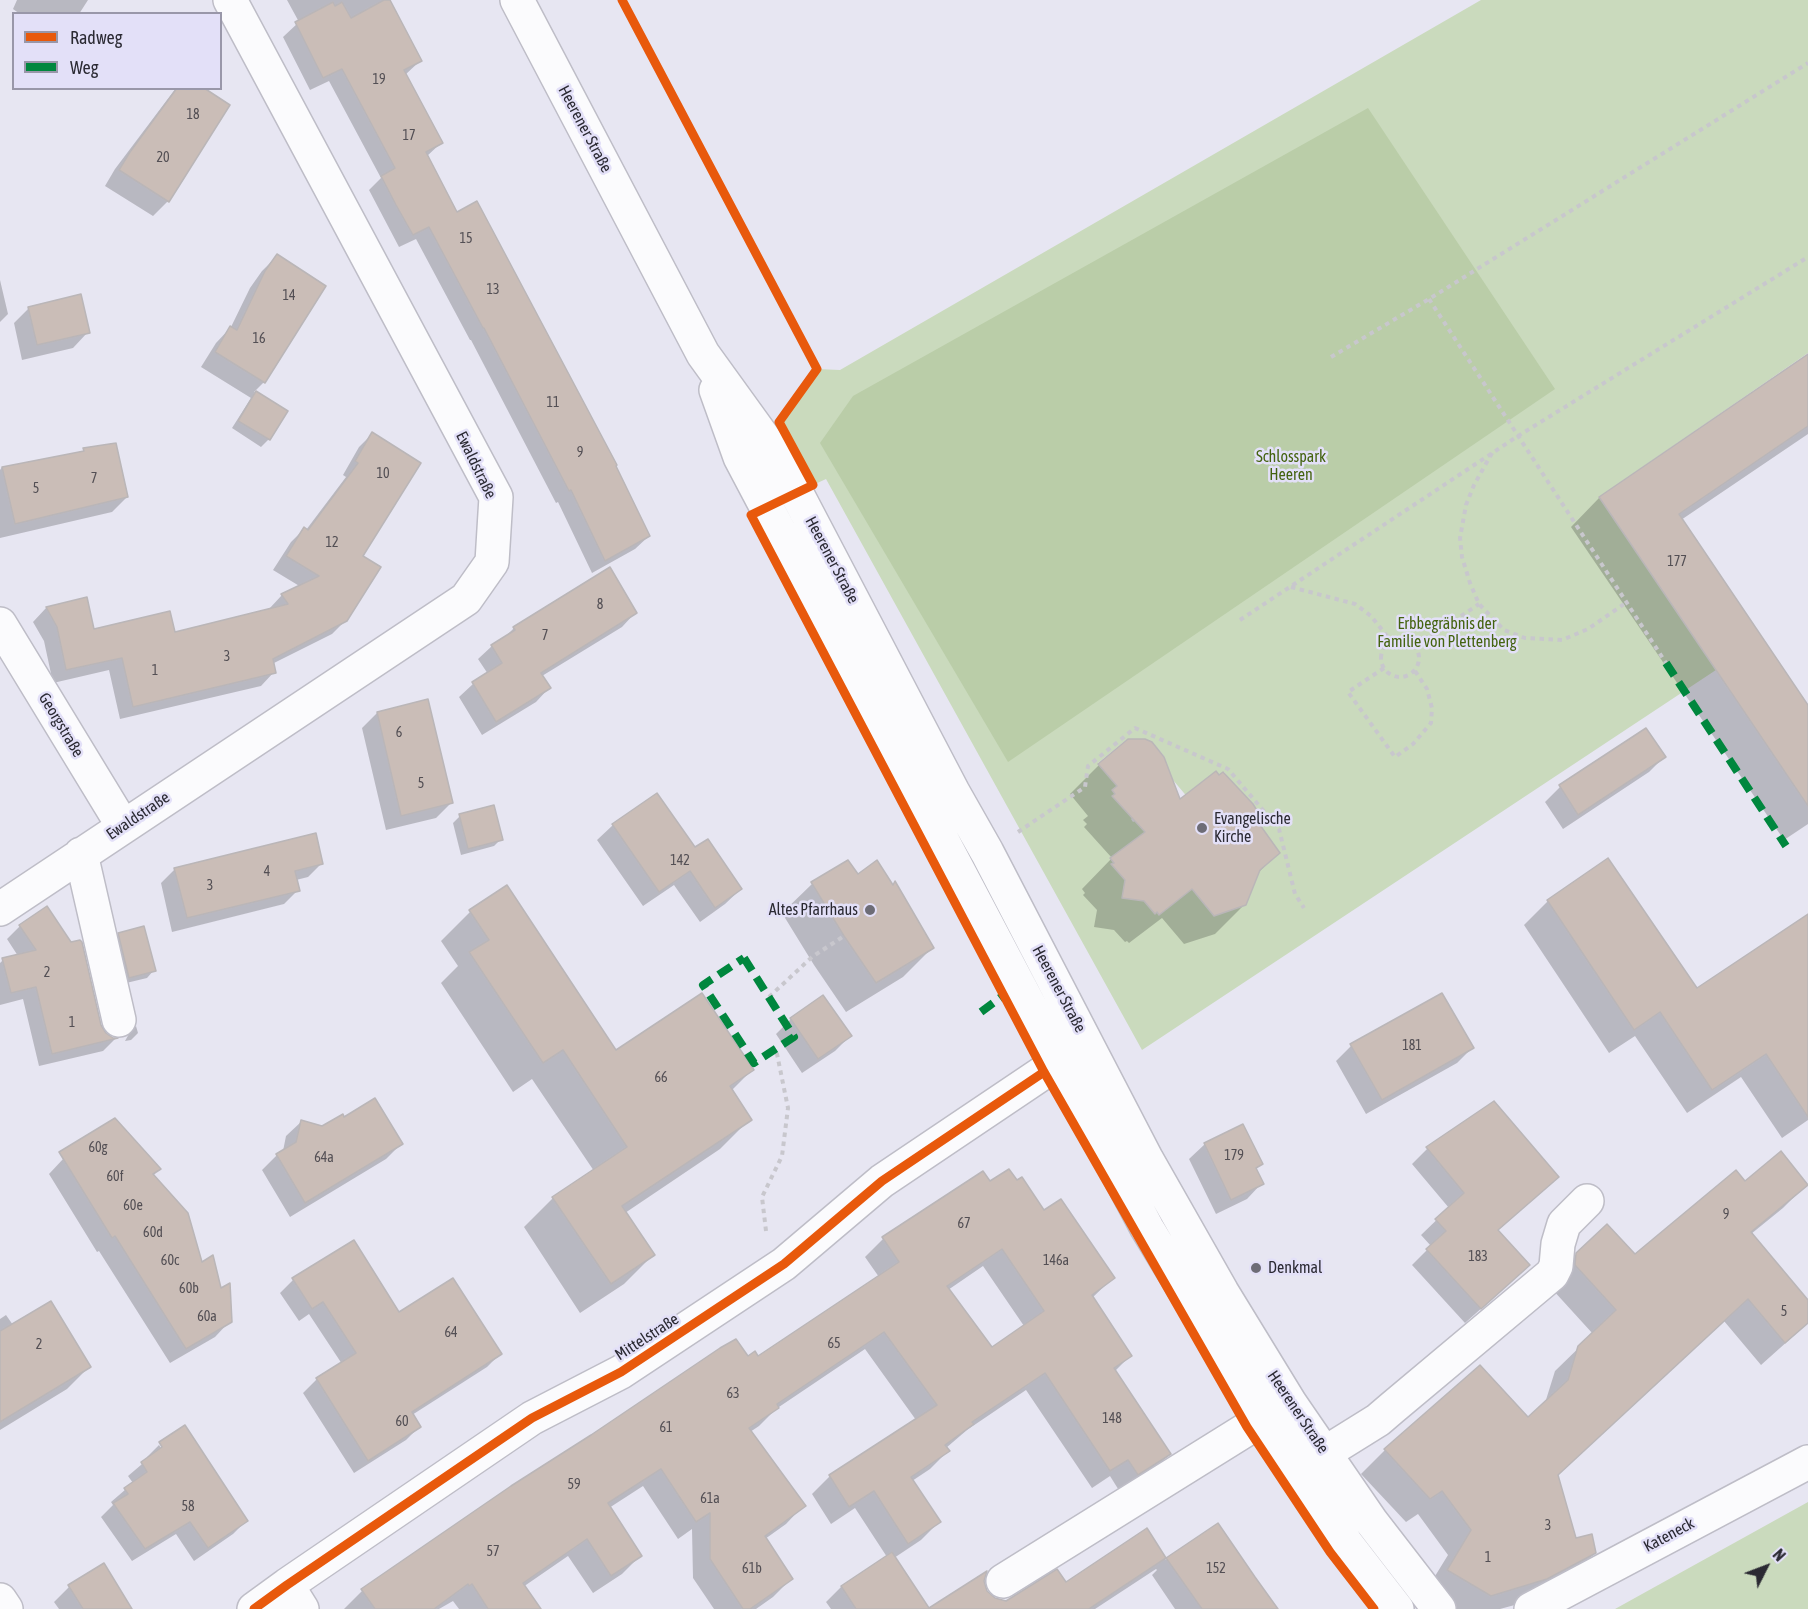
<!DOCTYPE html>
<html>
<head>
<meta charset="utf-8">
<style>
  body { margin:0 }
  #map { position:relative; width:1808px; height:1609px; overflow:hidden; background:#e7e6f2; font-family:"Asap Condensed",sans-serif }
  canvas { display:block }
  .legend { position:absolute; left:12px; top:12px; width:210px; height:78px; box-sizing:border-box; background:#e3e0f8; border:2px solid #9997a9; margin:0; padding:8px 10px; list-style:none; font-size:18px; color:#2b2a33 }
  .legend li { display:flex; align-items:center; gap:12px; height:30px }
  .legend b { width:30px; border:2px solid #9997a9 }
  .north { position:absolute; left:1736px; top:1537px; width:60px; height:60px; -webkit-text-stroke:4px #e3e0f8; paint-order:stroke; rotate:48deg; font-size:16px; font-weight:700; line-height:24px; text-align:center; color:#2b2a33 }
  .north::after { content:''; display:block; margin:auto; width:21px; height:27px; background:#2b2a33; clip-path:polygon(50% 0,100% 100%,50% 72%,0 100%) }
</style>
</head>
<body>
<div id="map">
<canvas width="1808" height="1609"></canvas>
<ul class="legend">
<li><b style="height:8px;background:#e8590c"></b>Radweg</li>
<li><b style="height:8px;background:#00873e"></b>Weg</li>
</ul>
<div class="north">N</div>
</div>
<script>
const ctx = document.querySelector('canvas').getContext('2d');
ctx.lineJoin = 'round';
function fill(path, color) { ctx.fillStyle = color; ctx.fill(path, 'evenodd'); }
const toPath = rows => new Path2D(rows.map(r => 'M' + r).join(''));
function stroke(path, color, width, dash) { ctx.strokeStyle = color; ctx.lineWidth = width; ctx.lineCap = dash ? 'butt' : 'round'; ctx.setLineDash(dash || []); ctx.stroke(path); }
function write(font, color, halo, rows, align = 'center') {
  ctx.font = font + ' "Asap Condensed",sans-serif'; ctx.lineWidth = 5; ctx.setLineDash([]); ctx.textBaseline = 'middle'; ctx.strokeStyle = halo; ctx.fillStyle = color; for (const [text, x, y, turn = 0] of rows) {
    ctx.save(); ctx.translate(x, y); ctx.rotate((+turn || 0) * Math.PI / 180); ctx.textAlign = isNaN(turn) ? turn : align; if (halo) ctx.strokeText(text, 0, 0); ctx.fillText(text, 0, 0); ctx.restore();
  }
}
fill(toPath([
  [1481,0,1808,0,1808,353,1599,497,1716,670,1142,1050,826,479,813,485,779,422,817,369,840,370],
  [1145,739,1152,742,1164,756,1166,763,1162,767,1189,799,1216,771,1219,775,1224,772,1227,776,1222,779,1262,819,1264,822,1260,825,1250,896,1208,909,1189,885,1155,913,1142,894,1112,864,1114,863,1110,858,1148,833,1137,820,1133,822,1131,819,1134,816,1112,790,1117,786,1098,763,1126,740],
  [1808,1502,1808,1609,1615,1609]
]), '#cadabd');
fill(toPath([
  [1368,108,1555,389,1008,762,820,443,853,396]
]), '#bacda8');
fill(toPath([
  [17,0,88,0,79,14,20,14,13,9],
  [287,0,389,0,420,61,405,75,441,143,426,157,456,214,649,536,635,549,592,573,558,502,556,503,471,340,470,340,416,239,399,247,369,190,381,178,329,81,310,90,283,37,299,22],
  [176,88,201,88,168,201,153,216,105,186,115,169],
  [277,256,264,382,254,392,285,411,269,439,261,447,232,428,251,398,201,367,216,343,231,327,250,288,262,271],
  [0,280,8,314,0,322],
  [29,308,88,332,73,348,22,360,14,323],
  [1808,356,1808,434,1681,520,1807,706,1808,705,1808,824,1784,840,1571,527,1599,498],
  [372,434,361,556,346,620,332,634,272,664,274,672,261,686,120,719,109,670,53,683,44,641,33,622,46,608,86,599,93,631,174,633,270,610,269,609,282,595,301,587,273,570,291,542,304,529,306,530,346,477,343,475,359,447],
  [115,444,127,497,112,512,0,538,0,470,2,467,80,454,84,450],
  [635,613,622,627,542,676,549,688,536,702,482,735,459,697,473,684,488,674,478,659,492,646,504,638,514,628],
  [377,713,451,803,436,818,386,830,362,728],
  [1646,730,1664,757,1649,772,1563,829,1545,802,1560,787],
  [1099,765,1180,801,1258,826,1278,853,1256,875,1245,904,1215,934,1184,944,1162,918,1129,943,1127,941,1125,942,1114,930,1094,927,1097,910,1083,895,1085,893,1082,889,1112,858,1084,827,1087,824,1083,820,1088,816,1070,794],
  [656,795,695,849,741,889,725,904,700,922,674,885,643,906,597,840,613,825],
  [460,816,501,839,494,846,461,855,453,823],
  [848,862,858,876,892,886,895,883,932,948,903,977,846,1012,814,965,782,913,812,884],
  [322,863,308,877,296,880,298,890,284,904,172,932,161,883,175,869],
  [1548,901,1697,990,1808,916,1808,1120,1782,1138,1741,1077,1687,1113,1635,1036,1609,1053,1524,925],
  [470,912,616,1052,752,1070,731,1091,750,1119,720,1149,625,1213,653,1255,624,1284,580,1313,524,1227,553,1198,594,1171,532,1079,513,1092,441,983,458,966,441,941],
  [20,926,100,1025,105,1034,115,1039,103,1051,39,1066,23,999,0,1005,0,963,3,960,18,956,7,939],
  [119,934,154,970,147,978,122,984,112,941],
  [791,1019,850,1036,835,1051,802,1073,776,1034],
  [136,1026,138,1033,131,1040,125,1041,130,1032],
  [1351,1046,1472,1048,1457,1063,1366,1114,1336,1061],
  [1494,1103,1541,1192,1497,1231,1513,1280,1465,1323,1412,1265,1431,1246,1421,1235,1449,1208,1412,1164,1427,1149],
  [344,1119,401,1144,386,1159,290,1217,262,1170,277,1155,283,1151,286,1136,302,1121,323,1128],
  [1205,1144,1261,1164,1255,1170,1262,1183,1247,1199,1216,1214,1189,1159],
  [64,1158,159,1169,153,1176,230,1321,215,1337,170,1363,99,1251,97,1252,49,1174],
  [990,1183,1044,1212,1113,1278,1092,1298,1130,1356,1115,1371,1170,1454,1152,1472,1120,1492,1110,1476,1092,1488,1026,1390,967,1430,946,1448,948,1451,930,1469,912,1481,939,1522,921,1540,894,1558,927,1609,831,1609,826,1602,841,1587,887,1557,855,1508,831,1524,812,1494,830,1476,916,1420,865,1349,776,1409,759,1426,750,1432,804,1505,786,1524,765,1539,791,1579,773,1597,756,1609,714,1609,693,1578,692,1529,678,1539,643,1486,609,1508,640,1556,622,1574,593,1593,568,1556,523,1587,519,1609,459,1609,453,1601,439,1609,344,1609,362,1591,747,1358,758,1358,879,1277,865,1257,883,1239],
  [983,1266,1024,1326,991,1349,948,1290],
  [1745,1183,1806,1185,1783,1208,1751,1234,1808,1303,1808,1323,1761,1365,1724,1321,1556,1476,1575,1539,1595,1553,1571,1577,1522,1603,1500,1609,1450,1609,1424,1594,1448,1555,1418,1514,1406,1522,1361,1474,1385,1450,1528,1419,1545,1403,1555,1371,1593,1334,1552,1289,1553,1279,1577,1254,1635,1256],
  [353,1242,399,1314,500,1354,487,1367,412,1415,419,1427,406,1440,354,1473,303,1393,316,1380,342,1364,309,1314,299,1321,280,1293,293,1280],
  [6,1315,13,1325,89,1367,67,1389,0,1430,0,1319],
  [185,1427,246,1521,233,1534,194,1561,176,1534,132,1561,101,1517,113,1505,111,1502,133,1483,128,1476,148,1459,147,1457,159,1445,165,1454,162,1444,159,1444],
  [1218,1525,1276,1609,1175,1609,1152,1575,1157,1570,1156,1569,1095,1609,997,1609,1065,1584,1147,1530,1166,1560],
  [69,1587,131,1609,59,1609,54,1602]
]), '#0003');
const building = toPath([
  [384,0,390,0,422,61,404,70,443,143,426,152,457,212,477,201,617,465,616,466,650,536,605,561,571,490,569,491,484,328,483,328,429,227,413,235,396,205,381,176,395,168,342,69,323,78,295,22,333,2,335,6,342,2,351,18,384,0],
  [177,88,204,88,230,105,169,202,119,170,130,152,177,88],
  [277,254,326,286,265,383,215,352,230,326,237,330,265,271,277,254],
  [81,294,90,333,37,345,28,307,81,294],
  [1808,354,1808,426,1679,514,1808,705,1808,806,1599,497,1808,354],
  [256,391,288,411,270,440,238,421,256,391],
  [372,432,421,463,363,556,381,567,347,621,273,659,276,673,133,707,122,658,66,670,57,627,46,607,87,597,94,629,170,611,175,632,288,604,281,594,319,576,286,556,304,527,308,530,358,463,355,461,372,432],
  [116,443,128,497,15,524,2,467,84,451,83,448,116,443],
  [610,567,637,613,541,673,551,688,496,722,472,682,502,663,491,645,515,630,513,627,610,567],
  [428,699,453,803,401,816,377,712,428,699],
  [1646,728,1666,757,1578,815,1559,785,1646,728],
  [1128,739,1145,739,1152,742,1164,757,1180,799,1216,771,1219,775,1223,772,1253,804,1264,822,1260,825,1280,853,1260,870,1246,905,1214,916,1192,889,1159,915,1157,912,1155,914,1144,901,1122,898,1125,880,1111,864,1114,863,1110,858,1145,832,1112,796,1115,794,1112,790,1117,786,1098,764,1128,739],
  [657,793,695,847,708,839,742,889,715,908,690,871,659,892,612,824,657,793],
  [494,805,503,840,468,849,459,814,494,805],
  [316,833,323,864,295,871,300,891,187,918,174,868,316,833],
  [1608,858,1697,988,1808,914,1808,1117,1766,1054,1712,1090,1660,1012,1634,1030,1547,900,1608,858],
  [848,860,858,874,877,860,893,885,895,881,934,948,876,983,844,936,811,882,848,860],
  [507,885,616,1050,702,993,754,1070,730,1086,752,1120,622,1206,655,1255,611,1284,552,1197,627,1147,563,1050,543,1063,469,952,489,940,469,910,507,885],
  [47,906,71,942,80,940,82,942,101,1025,106,1033,113,1038,118,1038,52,1054,36,987,11,993,2,958,36,950,19,925,47,906],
  [144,926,156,971,129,978,118,933,144,926],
  [1442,993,1474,1048,1382,1100,1350,1044,1442,993],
  [823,995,852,1036,818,1059,790,1018,823,995],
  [375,1098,403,1144,305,1203,276,1154,296,1142,301,1120,322,1126,343,1114,344,1117,375,1098],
  [1494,1101,1559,1177,1498,1230,1530,1265,1481,1309,1426,1249,1446,1231,1435,1219,1464,1193,1426,1147,1494,1101],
  [115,1118,161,1169,153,1174,188,1213,202,1262,213,1255,221,1288,230,1283,232,1322,186,1349,115,1236,112,1238,59,1152,115,1118],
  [1243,1124,1263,1164,1256,1168,1264,1184,1231,1200,1204,1143,1243,1124],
  [1781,1151,1808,1185,1751,1232,1808,1300,1808,1323,1785,1343,1748,1299,1558,1475,1576,1538,1592,1534,1596,1553,1547,1579,1491,1596,1447,1570,1471,1530,1442,1491,1430,1499,1384,1449,1480,1365,1528,1417,1568,1380,1578,1346,1616,1310,1575,1265,1576,1253,1607,1224,1635,1254,1736,1170,1745,1181,1781,1151],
  [1009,1169,1017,1180,1022,1177,1044,1210,1061,1199,1115,1278,1092,1295,1132,1356,1114,1368,1171,1454,1138,1475,1128,1460,1110,1471,1045,1373,972,1422,974,1424,945,1445,950,1451,911,1477,941,1522,908,1544,874,1491,849,1507,829,1475,937,1405,884,1332,777,1404,779,1408,749,1428,806,1506,765,1536,793,1579,750,1609,743,1609,710,1559,710,1513,696,1522,661,1469,608,1503,642,1556,611,1576,587,1539,523,1583,541,1609,488,1609,472,1584,469,1586,468,1584,434,1609,375,1609,361,1589,511,1486,591,1435,720,1348,736,1339,748,1356,755,1351,758,1356,899,1262,882,1237,983,1171,990,1181,1009,1169],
  [1002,1249,1044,1311,992,1347,947,1286,1002,1249],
  [354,1240,399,1312,453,1278,502,1354,412,1412,421,1427,368,1461,316,1378,356,1353,323,1302,312,1309,292,1278,354,1240],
  [51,1301,91,1367,0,1422,0,1331,51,1301],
  [185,1425,248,1521,208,1548,190,1522,145,1549,113,1503,128,1494,124,1488,147,1472,141,1462,162,1447,159,1442,185,1425],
  [1218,1523,1255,1577,1278,1609,1202,1609,1166,1558,1218,1523],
  [1147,1528,1166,1558,1089,1609,856,1609,841,1586,892,1552,929,1608,987,1571,984,1581,987,1591,995,1598,1006,1601,1057,1569,1066,1582,1147,1528],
  [104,1563,132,1609,83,1609,68,1585,104,1563]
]);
fill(building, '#cabdb7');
stroke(building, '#bab6b8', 1.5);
const minor = toPath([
  [0,624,123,826],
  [81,854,119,1020],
  [0,909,466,599,492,562,496,497,230,0],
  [1325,1453,1378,1420,1392,1408,1552,1274,1556,1266,1558,1244,1564,1224,1587,1201],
  [1003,1581,1263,1419],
  [287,1585,302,1609],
  [0,1600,6,1609],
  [254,1609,287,1585,532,1418,621,1372,784,1264,882,1181,1044,1072,1084,1049],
  [1531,1609,1808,1462]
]);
const major = toPath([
  [517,0,703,354,768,444,796,492,953,792,987,852,1147,1160,1222,1292,1290,1403,1371,1521,1439,1609],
  [716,390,740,457,1147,1228,1263,1419,1346,1543,1397,1609]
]);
stroke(minor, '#bebdc7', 36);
stroke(major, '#bebdc7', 36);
stroke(toPath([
  [1429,299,1666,663],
  [1331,357,1429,299,1808,63],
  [1492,453,1474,485,1466,505,1460,538,1462,557,1470,583,1479,604,1504,630,1525,638,1562,640,1588,629,1627,602],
  [1291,587,1355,604,1371,616,1391,641],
  [1240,620,1518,436,1808,257],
  '1381 658a19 19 0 1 1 38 0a19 19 0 1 1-38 0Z',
  [1416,646,1479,604],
  [1384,668,1348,692,1395,757,1413,744,1431,723,1432,708,1427,689,1415,671],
  [1018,832,1085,787,1088,766,1135,728,1228,769,1279,829,1295,894,1304,908],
  [769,997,812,957,844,936],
  [766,1231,762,1197,782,1156,788,1108,776,1049]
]), '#c8c7cd', 4, [4.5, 4.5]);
stroke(minor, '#fbfbfd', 33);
stroke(major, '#fbfbfd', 33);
stroke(toPath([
  [1666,663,1786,846],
  [744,958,794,1037,754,1063,703,985,744,958],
  [981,1012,1004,995]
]), '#00873e', 8, [15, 8]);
stroke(toPath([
  [622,0,817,369,779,422,813,485,751,515,1044,1072,1247,1427,1330,1552,1374,1609],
  [254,1609,287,1585,532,1418,621,1372,784,1264,882,1181,1044,1072]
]), '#e8590c', 9);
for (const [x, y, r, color] of [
  [1202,828,6,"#6d6c76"],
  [870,910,6,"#6d6c76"],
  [1256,1268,6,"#6d6c76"]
]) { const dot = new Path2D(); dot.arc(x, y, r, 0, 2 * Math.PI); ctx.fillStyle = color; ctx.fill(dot); stroke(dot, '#e3e0f8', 2); }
write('14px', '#534f54', null, [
  ["19",379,80],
  ["18",193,115],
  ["17",409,136],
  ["20",163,158],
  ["15",466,239],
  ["13",493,290],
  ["14",289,296],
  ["16",259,339],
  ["11",553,403],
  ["9",580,453],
  ["10",383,474],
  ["7",94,479],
  ["5",36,489],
  ["12",332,543],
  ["177",1677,562],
  ["8",600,605],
  ["7",545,636],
  ["3",227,657],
  ["1",155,671],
  ["6",399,733],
  ["5",421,784],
  ["142",680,861],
  ["4",267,872],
  ["3",210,886],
  ["2",47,973],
  ["1",72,1023],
  ["181",1412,1046],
  ["66",661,1078],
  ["60g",98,1148],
  ["179",1234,1156],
  ["64a",324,1158],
  ["60f",115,1177],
  ["60e",133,1206],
  ["9",1726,1215],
  ["67",964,1224],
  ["60d",153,1233],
  ["183",1478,1257],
  ["60c",170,1261],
  ["146a",1056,1261],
  ["60b",189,1289],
  ["5",1784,1312],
  ["60a",207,1317],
  ["64",451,1333],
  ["65",834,1344],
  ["2",39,1345],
  ["63",733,1394],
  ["148",1112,1419],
  ["60",402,1422],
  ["61",666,1428],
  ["59",574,1485],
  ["61a",710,1499],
  ["58",188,1507],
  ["3",1548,1526],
  ["57",493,1552],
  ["1",1488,1558],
  ["61b",752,1569],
  ["152",1216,1569]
]);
write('16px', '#2b2a33', '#e3e0f8', [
  ["Heerener Straße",585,129,62],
  ["Ewaldstraße",476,465,64],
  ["Heerener Straße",832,560,62],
  ["Georgstraße",61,725,59],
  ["Ewaldstraße",138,816,-34],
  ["Heerener Straße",1059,989,62],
  ["Mittelstraße",647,1337,-33],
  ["Heerener Straße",1298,1412,56],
  ["Kateneck",1669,1535,-28]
]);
write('16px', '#446310', '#e3e0f8', [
  ["Schlosspark",1291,457],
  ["Heeren",1291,475],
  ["Erbbegräbnis der",1447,624],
  ["Familie von Plettenberg",1447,642]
]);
write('16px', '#2b2a33', '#e3e0f8', [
  ["Evangelische",1214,819],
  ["Kirche",1214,837],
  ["Altes Pfarrhaus",858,910,"right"],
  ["Denkmal",1268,1268]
], 'left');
</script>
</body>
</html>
